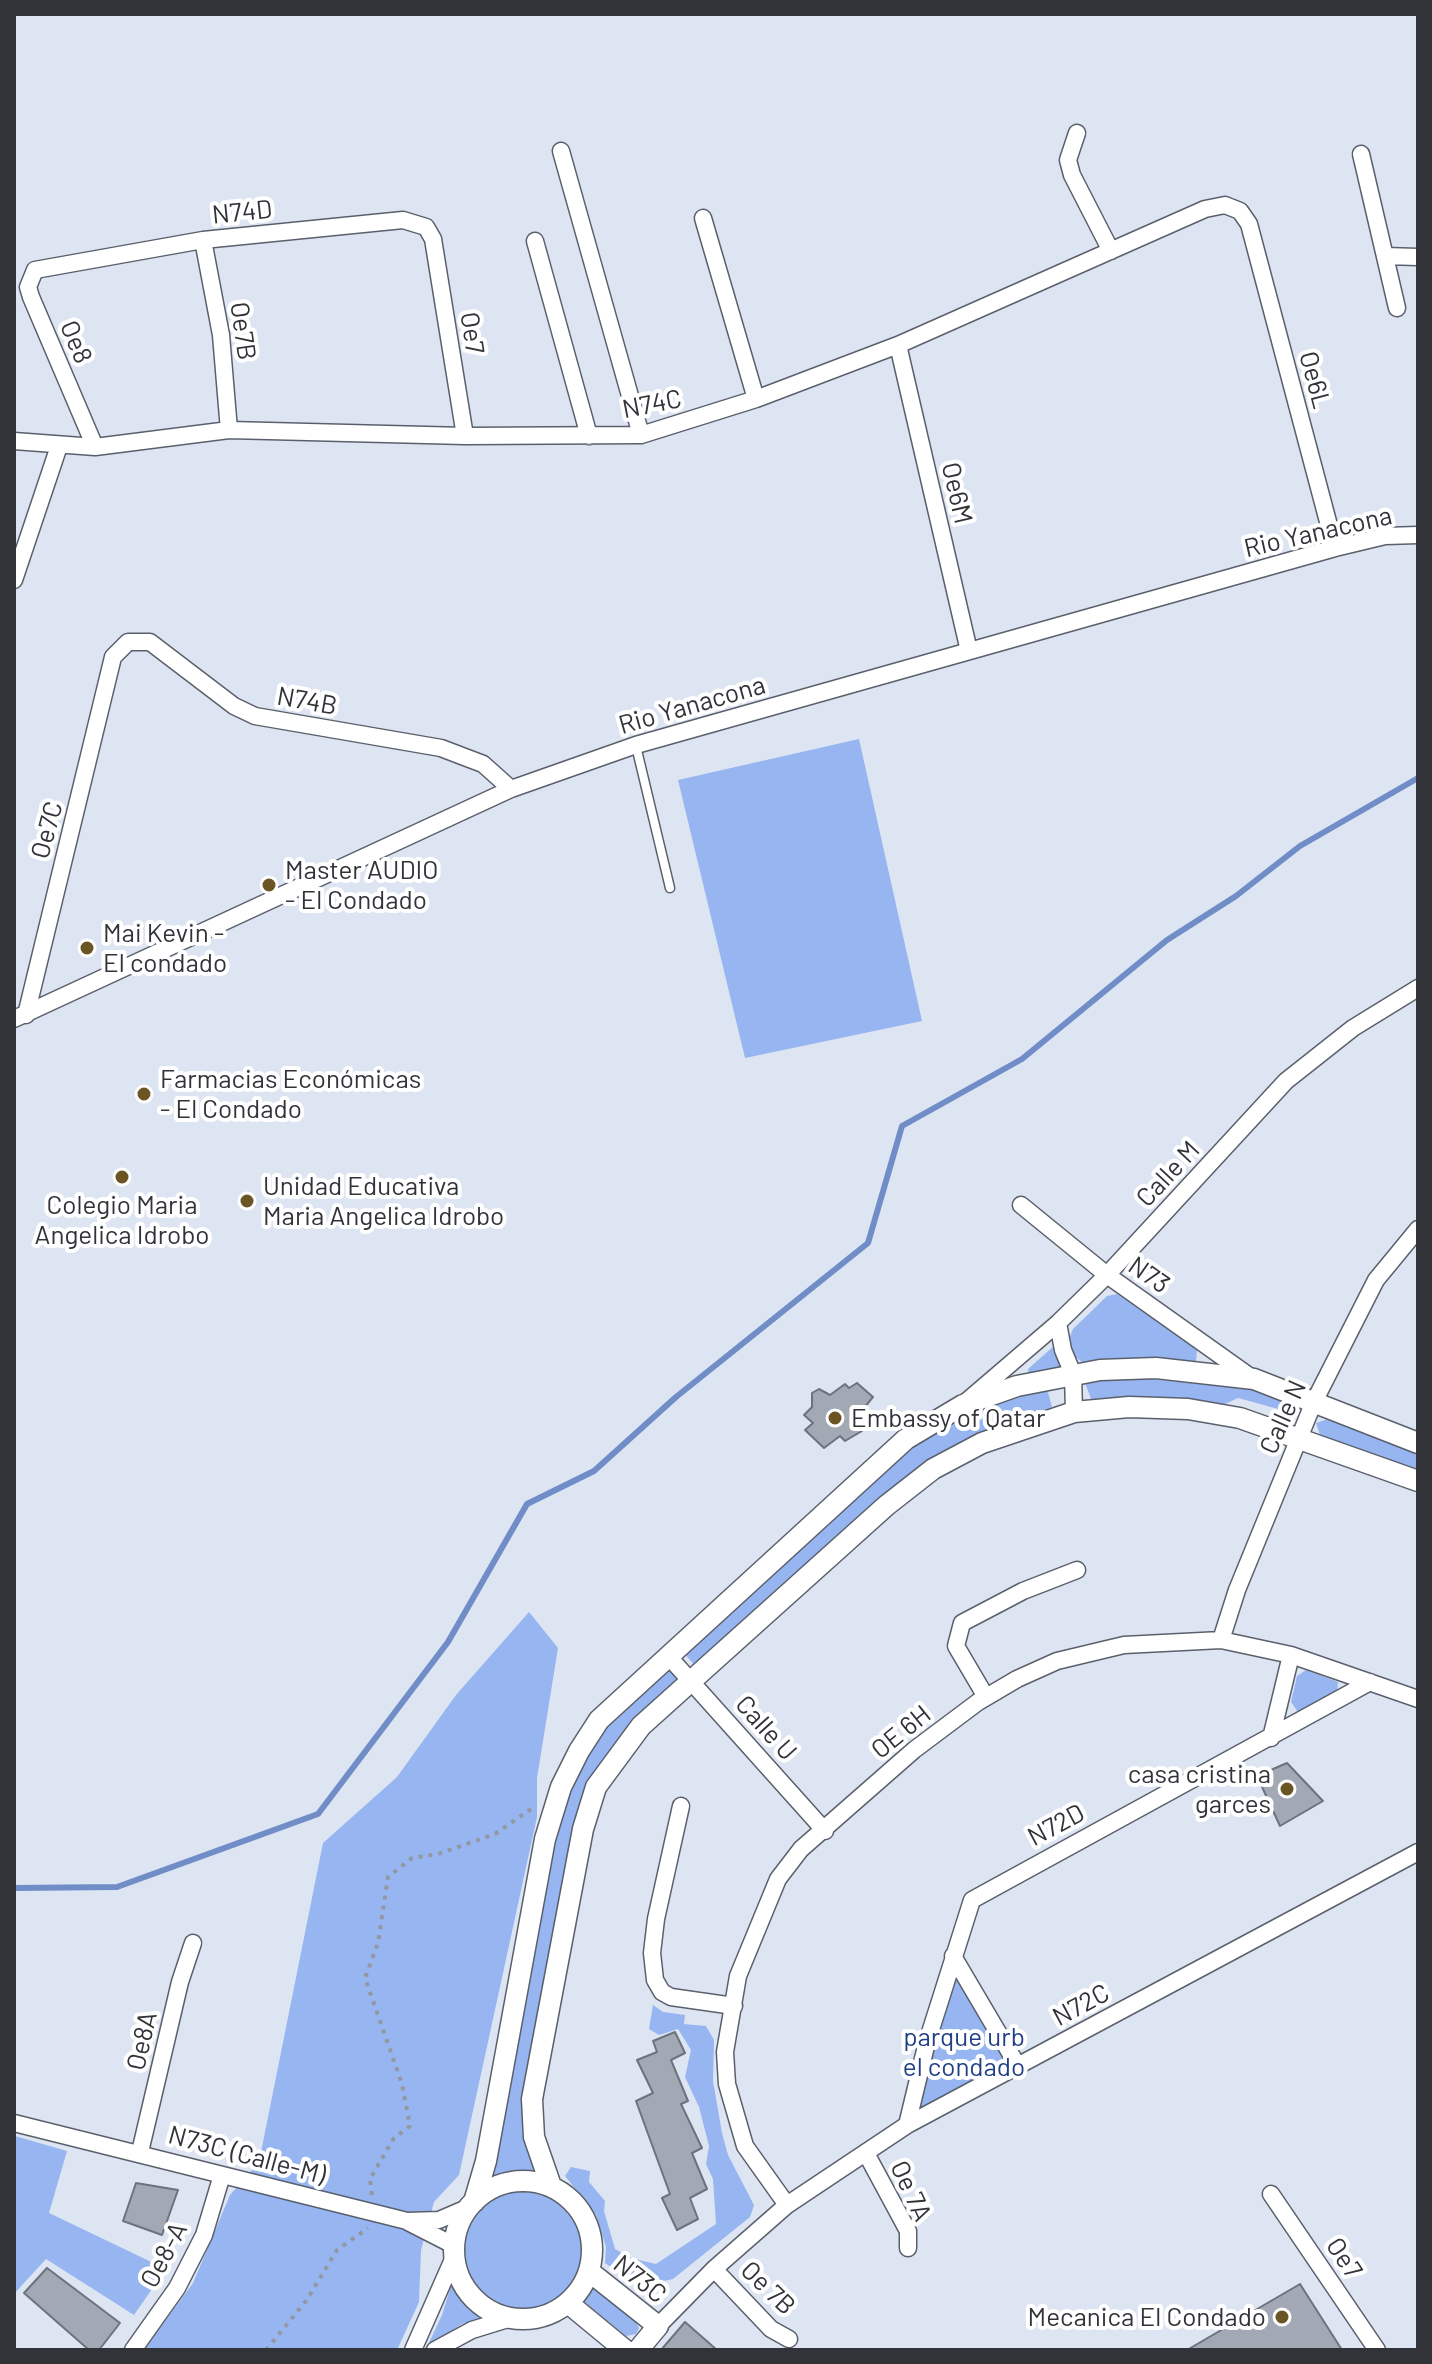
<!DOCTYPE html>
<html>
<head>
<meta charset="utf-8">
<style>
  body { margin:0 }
  #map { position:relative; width:1432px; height:2364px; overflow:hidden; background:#dee5f2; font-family:Barlow,sans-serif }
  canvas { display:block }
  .frame { position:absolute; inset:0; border:16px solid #313338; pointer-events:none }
</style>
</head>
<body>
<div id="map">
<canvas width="1432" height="2364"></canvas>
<div class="frame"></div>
</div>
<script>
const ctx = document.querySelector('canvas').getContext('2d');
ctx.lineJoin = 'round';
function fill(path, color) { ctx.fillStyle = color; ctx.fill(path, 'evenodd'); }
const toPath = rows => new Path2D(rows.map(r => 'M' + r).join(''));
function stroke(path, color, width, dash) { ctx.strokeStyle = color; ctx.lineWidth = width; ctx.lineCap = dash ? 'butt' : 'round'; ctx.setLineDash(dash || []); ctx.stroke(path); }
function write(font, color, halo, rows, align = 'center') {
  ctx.font = font + ' Barlow,sans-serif'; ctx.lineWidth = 8; ctx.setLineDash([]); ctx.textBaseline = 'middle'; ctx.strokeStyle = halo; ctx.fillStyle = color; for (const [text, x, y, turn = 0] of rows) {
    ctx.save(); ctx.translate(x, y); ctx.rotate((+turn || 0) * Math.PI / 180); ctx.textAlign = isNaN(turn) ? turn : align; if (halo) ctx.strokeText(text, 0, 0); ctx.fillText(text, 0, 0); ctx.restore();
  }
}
fill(toPath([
  [859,739,922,1021,745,1058,678,780],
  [1117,1294,1197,1349,1196,1362,1083,1363,1072,1354,1068,1341,1073,1329,1107,1296],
  [1055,1345,1062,1368,1029,1376,1028,1369],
  [1129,1377,1250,1389,1283,1400,1282,1410,1238,1398,1223,1405,1157,1397,1091,1399,1084,1380],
  [1047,1388,1052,1407,1003,1424,952,1448,900,1482,696,1667,684,1653,881,1471,925,1436,976,1409],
  [1328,1419,1418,1453,1418,1471,1320,1435,1316,1423],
  [529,1612,558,1648,537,1778,537,1817,459,2175,434,2202,421,2250,419,2302,397,2350,144,2350,193,2283,230,2195,259,2162,323,1843,397,1777,456,1695],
  [670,1667,680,1681,591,1780,526,2085,524,2135,536,2173,510,2176,481,2188,552,1841,566,1790,606,1724],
  [1306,1670,1338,1682,1337,1692,1298,1712,1291,1702,1297,1676],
  [953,1956,1019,2068,907,2125],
  [653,2005,663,2012,685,2015,684,2024,706,2026,714,2040,713,2081,722,2133,728,2155,754,2205,750,2217,673,2279,650,2284,630,2280,605,2263,606,2247,596,2215,565,2176,571,2167,590,2171,589,2182,605,2201,604,2211,615,2249,631,2258,656,2264,716,2224,713,2179,706,2164,709,2146,699,2107,685,2077,691,2050,678,2029,659,2035,649,2029],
  [15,2136,67,2151,49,2213,166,2269,134,2315,46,2259,14,2294],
  '465 2250a60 60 0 1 1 120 0a60 60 0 1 1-120 0Z',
  [453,2279,461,2298,487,2316,462,2324,427,2347,442,2315],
  [592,2285,636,2322,639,2328,636,2334,626,2336,583,2301]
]), '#97b5f1');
stroke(toPath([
  [14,1888,117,1887,318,1814,448,1642,527,1504,594,1471,676,1397,868,1243,902,1126,1022,1059,1167,940,1236,896,1300,846,1418,778]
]), '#708dc7', 6);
const building = toPath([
  [857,1383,873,1397,864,1408,870,1414,856,1422,862,1431,845,1441,840,1436,824,1448,805,1430,813,1423,804,1415,812,1407,812,1393,819,1389,830,1395,845,1384,849,1388,857,1383],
  [1287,1763,1323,1801,1280,1826,1257,1776,1287,1763],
  [675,2032,685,2053,671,2060,688,2101,681,2104,702,2148,692,2153,707,2189,690,2198,698,2219,677,2230,662,2198,670,2194,636,2101,653,2093,637,2060,657,2052,653,2041,675,2032],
  [136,2183,178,2190,162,2235,123,2221,136,2183],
  [47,2268,120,2323,99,2350,89,2350,24,2293,47,2268],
  [1300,2284,1342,2350,1187,2350,1300,2284],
  [685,2322,717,2350,661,2350,685,2322]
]);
fill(building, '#a2a8b4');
stroke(building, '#6c727e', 2);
const service = toPath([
  [636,746,670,888]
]);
const minor = toPath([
  [1077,133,1068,160,1072,175,1111,251],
  [561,151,641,435],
  [1361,154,1397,308],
  [703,218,756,399],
  [203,240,221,335,229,430],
  [535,241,589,436],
  [1385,256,1418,257],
  [898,345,969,651],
  [14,441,95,447,229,430,465,436,641,435,756,399,898,345,1205,209,1225,205,1240,211,1249,224,1335,548],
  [95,447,31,297,28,287,35,270,203,240,403,220,426,227,433,239,465,436],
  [14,580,59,446],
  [26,1015,113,657,128,642,150,642,234,706,255,716,441,748,483,764,511,789],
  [14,1019,511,789,636,745,1335,548,1385,536,1418,535],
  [1021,1205,1107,1275,1252,1378],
  [1058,1323,1063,1350,1073,1374,1074,1412],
  [967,1401,1058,1323,1107,1275,1286,1081,1353,1028,1418,988],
  [1221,1640,1237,1590,1313,1404,1376,1280,1418,1229],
  [670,1658,825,1831],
  [986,1697,956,1646,962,1623,1023,1591,1077,1570],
  [1271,1738,1291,1655],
  [681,1806,656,1919,652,1953,655,1980,662,1992,671,1997,734,2006],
  [953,1956,1019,2068],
  [14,2123,407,2221,439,2220,467,2208],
  [907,2125,927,2042,972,1900,1370,1682],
  [140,2152,180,1982,193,1943],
  [867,2155,908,2231,908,2248],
  [1271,2194,1377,2350],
  [787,2205,745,2146,727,2084,725,2052,738,1976,778,1879,801,1849,914,1750,978,1702,1017,1679,1057,1661,1124,1645,1221,1640,1291,1655,1418,1699],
  [408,2222,453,2245],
  [714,2269,771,2329,789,2339],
  [658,2326,714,2269,787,2205,907,2125,1418,1852],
  [133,2350,177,2288,204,2235,222,2175],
  [413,2350,454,2257],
  [435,2350,472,2330,511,2318]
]);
const tertiary = toPath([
  '454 2250a69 69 0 1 1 138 0a69 69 0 1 1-138 0Z',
  [551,2186,534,2137,532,2099,583,1829,596,1787,641,1726,887,1505,933,1469,982,1443,1074,1412,1129,1407,1188,1409,1240,1418,1418,1481],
  [474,2202,486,2161,545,1839,561,1787,579,1751,599,1720,906,1439,963,1405,1017,1386,1100,1370,1156,1368,1254,1379,1418,1443],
  [590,2272,658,2326,638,2350],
  [568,2303,625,2350]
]);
stroke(service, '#5a606b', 11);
stroke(minor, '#5a606b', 19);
stroke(tertiary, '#5a606b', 23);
stroke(toPath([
  [372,2195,370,2179,394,2138,410,2126,402,2084,365,1978,378,1943,388,1877,412,1858,438,1854,495,1834,534,1807],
  [266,2350,306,2301,337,2250,368,2228]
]), '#9397a1', 4, [4, 6]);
stroke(service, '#fff', 8);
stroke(minor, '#fff', 16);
stroke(tertiary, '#fff', 20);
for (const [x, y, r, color] of [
  [269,885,8,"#6b5524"],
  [87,948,8,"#6b5524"],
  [144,1094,8,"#6b5524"],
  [122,1177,8,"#6b5524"],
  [247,1201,8,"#6b5524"],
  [835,1418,8,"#6b5524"],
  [1287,1789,8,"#6b5524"],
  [1282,2317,8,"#6b5524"]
]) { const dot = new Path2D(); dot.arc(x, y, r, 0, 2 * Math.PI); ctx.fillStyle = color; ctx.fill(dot); stroke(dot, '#fff', 3); }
write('26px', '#313338', '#fff', [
  ["N74D",242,212,-6],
  ["Oe7B",243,331,82],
  ["Oe7",472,333,81],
  ["Oe8",76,342,67],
  ["Oe6L",1315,380,75],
  ["N74C",652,404,-11],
  ["Oe6M",957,493,77],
  ["Rio Yanacona",1318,532,-13],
  ["N74B",307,701,10],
  ["Rio Yanacona",692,705,-16],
  ["Oe7C",47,830,-75],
  ["Calle M",1168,1174,-47],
  ["N73",1149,1275,35],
  ["Calle N",1283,1417,-66],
  ["Calle U",766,1728,48],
  ["OE 6H",901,1732,-39],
  ["N72D",1056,1825,-28],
  ["N72C",1081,2005,-28],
  ["Oe8A",142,2041,-77],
  ["N73C (Calle-M)",247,2155,15],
  ["Oe 7A",911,2191,65],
  ["Oe8-A",164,2255,-62],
  ["Oe7",1344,2258,56],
  ["N73C",640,2279,39],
  ["Oe 7B",768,2288,44]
]);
write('26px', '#313338', '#fff', [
  ["Master AUDIO",285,870],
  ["- El Condado",285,900],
  ["Mai Kevin -",103,933],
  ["El condado",103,963],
  ["Farmacias Económicas",160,1079],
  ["- El Condado",160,1109],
  ["Unidad Educativa",263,1186],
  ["Maria Angelica Idrobo",263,1216],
  ["Colegio Maria",122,1205,"center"],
  ["Angelica Idrobo",122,1235,"center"],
  ["Embassy of Qatar",851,1418],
  ["casa cristina",1271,1774,"right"],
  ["garces",1271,1804,"right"],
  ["Mecanica El Condado",1266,2317,"right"]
], 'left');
write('26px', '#203f86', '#fff', [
  ["parque urb",964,2037],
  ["el condado",964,2067]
]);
</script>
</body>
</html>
